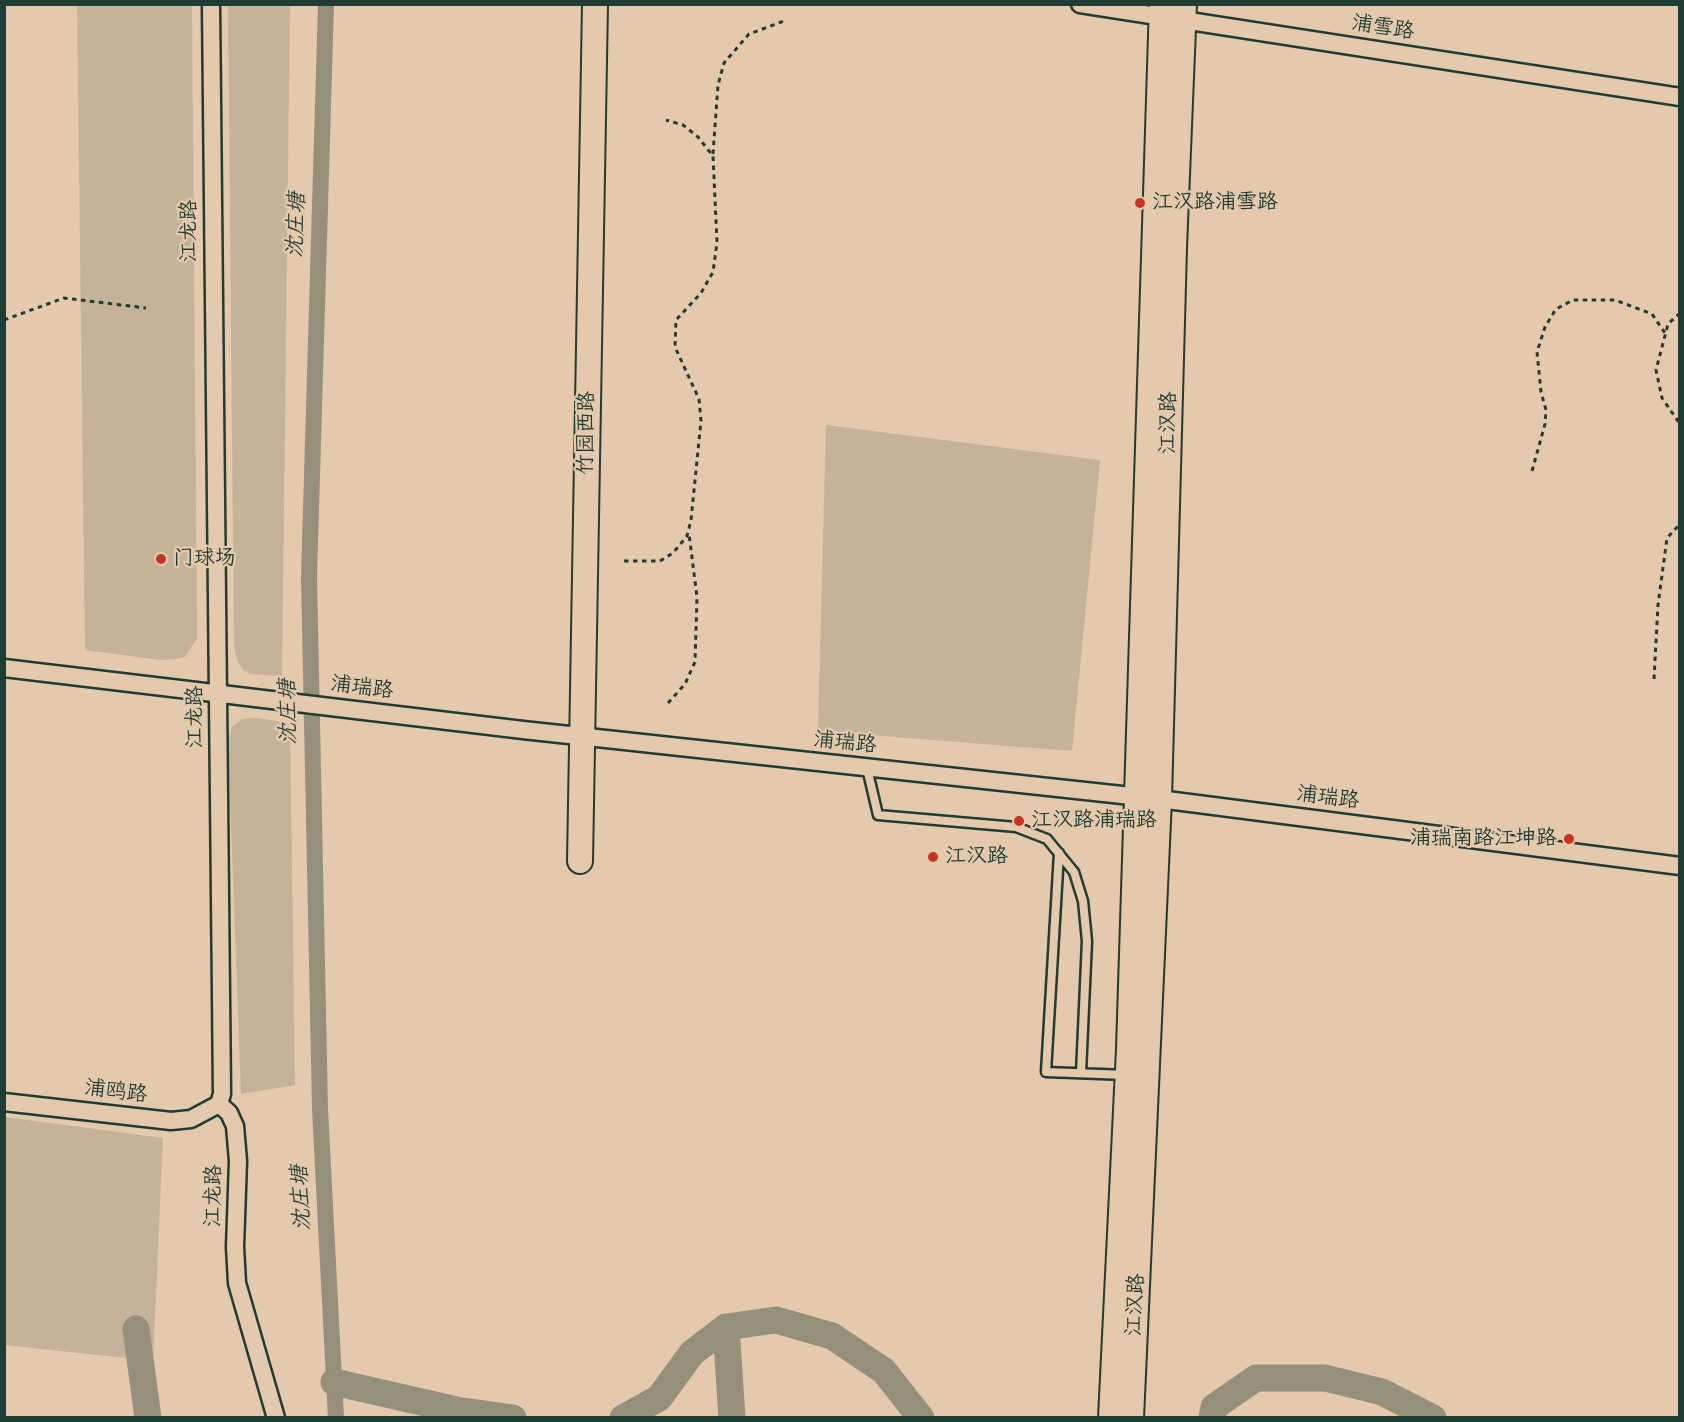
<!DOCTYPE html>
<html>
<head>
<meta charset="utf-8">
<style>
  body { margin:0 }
  #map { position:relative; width:1684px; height:1422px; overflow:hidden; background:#e5c9ac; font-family:Pangolin,sans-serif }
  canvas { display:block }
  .frame { position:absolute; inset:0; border:6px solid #1f3d34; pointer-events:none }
</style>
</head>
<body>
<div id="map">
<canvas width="1684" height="1422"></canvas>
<div class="frame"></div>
</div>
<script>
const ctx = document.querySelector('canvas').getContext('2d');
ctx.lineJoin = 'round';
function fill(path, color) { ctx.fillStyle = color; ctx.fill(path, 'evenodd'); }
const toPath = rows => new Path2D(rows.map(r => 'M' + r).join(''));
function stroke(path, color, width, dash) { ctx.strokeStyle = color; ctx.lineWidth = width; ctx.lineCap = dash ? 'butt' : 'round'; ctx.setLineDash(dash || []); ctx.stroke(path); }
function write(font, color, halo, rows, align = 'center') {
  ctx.font = font + ' Pangolin,"LXGW WenKai TC",sans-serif'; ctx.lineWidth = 4.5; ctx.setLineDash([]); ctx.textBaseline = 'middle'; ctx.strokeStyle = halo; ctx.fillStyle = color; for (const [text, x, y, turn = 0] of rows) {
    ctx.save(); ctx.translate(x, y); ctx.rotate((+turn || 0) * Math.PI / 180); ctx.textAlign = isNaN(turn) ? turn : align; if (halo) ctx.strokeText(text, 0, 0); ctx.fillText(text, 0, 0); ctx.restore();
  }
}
fill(toPath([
  [77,5,192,5,197,638,185,657,175,659,160,660,85,650],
  [228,5,290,5,282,676,250,674,243,670,237,660,234,646],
  [826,425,1100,460,1072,751,818,731],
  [257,718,290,723,295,1085,241,1094,228,741,232,727,242,719],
  [5,1117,163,1138,153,1361,5,1345]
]), '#c4b299');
stroke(toPath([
  [326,4,309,576,320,1109,336,1418]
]), '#95907b', 16);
stroke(toPath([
  [726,1327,732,1418],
  [136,1329,148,1418],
  [334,1382,456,1410,513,1418],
  [623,1418,659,1398,692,1353,726,1327,776,1320,832,1336,884,1371,921,1418],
  [1212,1418,1214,1407,1256,1378,1325,1378,1382,1392,1433,1418]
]), '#95907b', 27);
const lane = toPath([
  [867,768,878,815,1016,827,1047,839,1074,872,1083,901,1087,941,1081,1073],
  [1059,853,1046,1072,1127,1075]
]);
const street = toPath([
  [211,4,222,1094,219,1104],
  [1080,4,1680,97],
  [4,668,523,730,1159,799,1680,866],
  [4,1102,171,1121,191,1119,219,1104],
  [219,1104,229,1113,235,1126,238,1161,235,1247,237,1283,276,1418]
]);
const secondary = toPath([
  [580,861,595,4],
  [1111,1418,1129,1049,1162,4],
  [1131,1418,1159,799,1174,248,1184,4]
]);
stroke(lane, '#1f3d34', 13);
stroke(street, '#1f3d34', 21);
stroke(secondary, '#1f3d34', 28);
stroke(toPath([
  [713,154,718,85,724,63,749,34,784,21],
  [1680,313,1668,324,1656,370,1662,398,1680,424],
  [4,320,64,298,146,308],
  [1532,471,1545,424,1546,410,1541,392,1537,352,1545,327,1556,309,1573,300,1615,300,1652,314,1665,333],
  [624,561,660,561,673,553,687,536,691,520,701,421,699,399,675,347,676,320,701,293,713,272,717,242,713,156,698,137,683,125,666,120],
  [1654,679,1658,605,1667,538,1680,524],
  [668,703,685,684,695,662,697,597,689,534]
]), '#1f3d34', 3, [4.5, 4.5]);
stroke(lane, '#e5c9ac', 8);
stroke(street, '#e5c9ac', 16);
stroke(secondary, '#e5c9ac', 24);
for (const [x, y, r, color] of [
  [1140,203,6,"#c8321e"],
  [161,559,6,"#c8321e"],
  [1019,821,6,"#c8321e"],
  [1569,839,6,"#c8321e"],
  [933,857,6,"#c8321e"]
]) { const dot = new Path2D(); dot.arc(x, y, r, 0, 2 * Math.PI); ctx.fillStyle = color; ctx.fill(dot); stroke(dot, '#e5c9ac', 2); }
write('21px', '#1f3d34', '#e5c9ac', [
  ["浦雪路",1383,28,9],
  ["江龙路",190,231,-90],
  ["江汉路",1169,423,-89],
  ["竹园西路",587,433,-89],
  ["浦瑞路",362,688,7],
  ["江龙路",196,717,-90],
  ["浦瑞路",845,743,6],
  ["浦瑞路",1328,798,7],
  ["浦鸥路",116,1092,7],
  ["江龙路",214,1196,-89],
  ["江汉路",1136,1305,-87]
]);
write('21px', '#1f3d34', '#e5c9ac', [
  ["江汉路浦雪路",1152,203],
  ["门球场",173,559],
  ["江汉路浦瑞路",1031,821],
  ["浦瑞南路江坤路",1557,839,"right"],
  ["江汉路",945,857]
], 'left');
write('italic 22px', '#2b453b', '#e5c9ac', [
  ["沈庄塘",297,225,-88],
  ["沈庄塘",289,712,-91],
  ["沈庄塘",302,1198,-93]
]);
</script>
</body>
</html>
